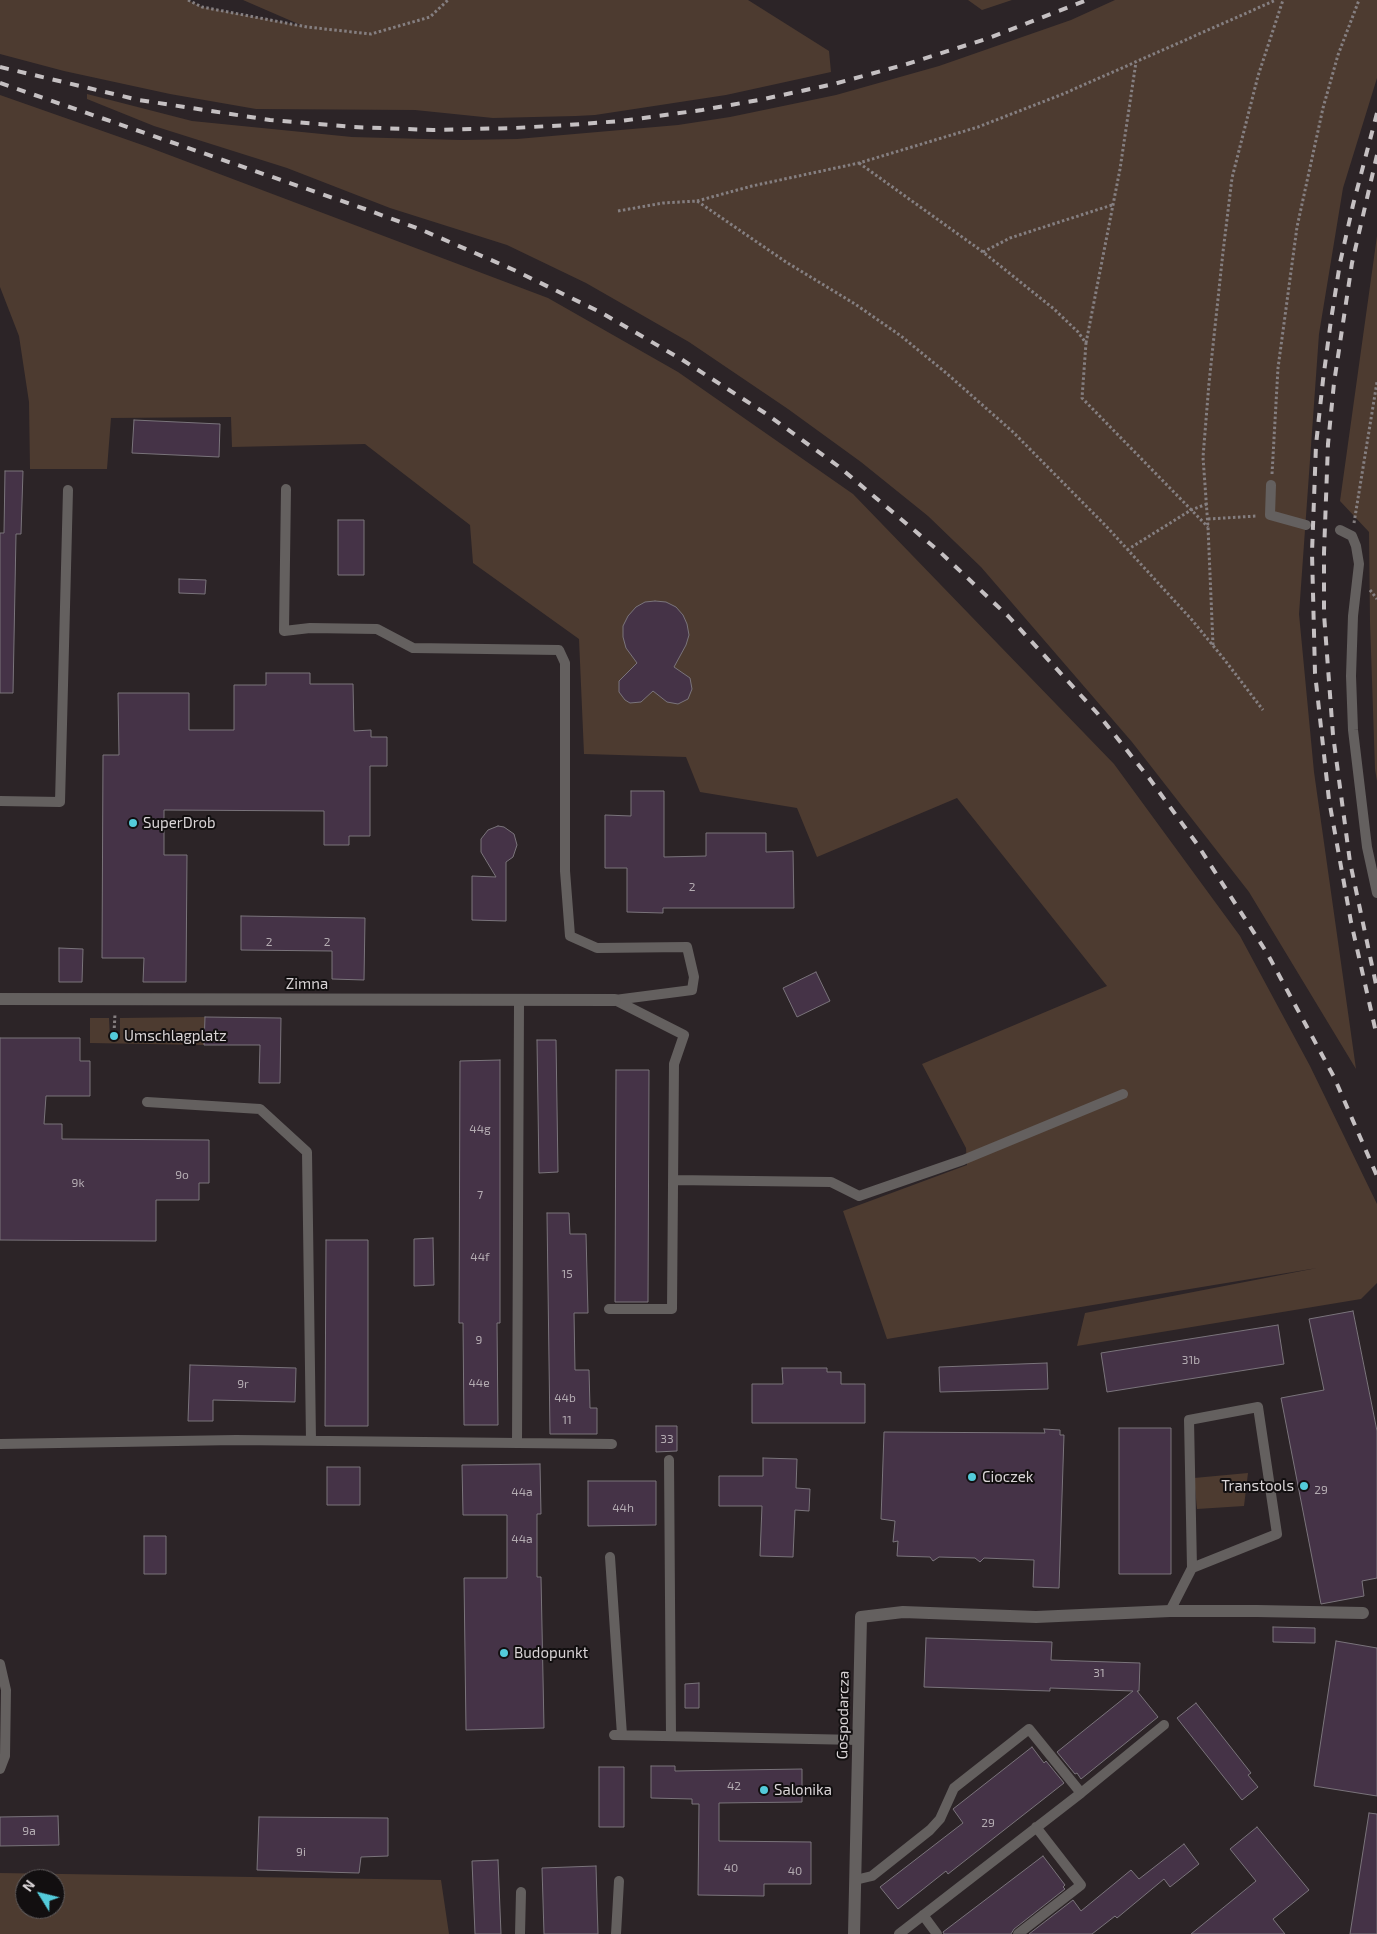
<!DOCTYPE html>
<html>
<head>
<meta charset="utf-8">
<style>
  body { margin:0 }
  #map { position:relative; width:1377px; height:1934px; overflow:hidden; background:#2c2427; font-family:"Exo 2",sans-serif }
  canvas { display:block }
  .north { position:absolute; left:15px; top:1869px; width:50px; height:50px; box-sizing:border-box; background:#120f10; border:1px solid #625e5f; border-radius:50%; rotate:306deg; font-size:14px; font-weight:700; line-height:20px; text-align:center; color:#d9d4d6 }
  .north::after { content:''; display:block; margin:auto; width:18px; height:22px; background:#53cbda; clip-path:polygon(50% 0,100% 100%,50% 72%,0 100%) }
</style>
</head>
<body>
<div id="map">
<canvas width="1377" height="1934"></canvas>
<div class="north">N</div>
</div>
<script>
const ctx = document.querySelector('canvas').getContext('2d');
ctx.lineJoin = 'round';
function fill(path, color) { ctx.fillStyle = color; ctx.fill(path, 'evenodd'); }
const toPath = rows => new Path2D(rows.map(r => 'M' + r).join(''));
function stroke(path, color, width, dash) { ctx.strokeStyle = color; ctx.lineWidth = width; ctx.lineCap = dash ? 'butt' : 'round'; ctx.setLineDash(dash || []); ctx.stroke(path); }
function write(font, color, halo, rows, align = 'center') {
  ctx.font = font + ' "Exo 2",sans-serif'; ctx.lineWidth = 4; ctx.setLineDash([]); ctx.textBaseline = 'middle'; ctx.strokeStyle = halo; ctx.fillStyle = color; for (const [text, x, y, turn = 0] of rows) {
    ctx.save(); ctx.translate(x, y); ctx.rotate((+turn || 0) * Math.PI / 180); ctx.textAlign = isNaN(turn) ? turn : align; if (halo) ctx.strokeText(text, 0, 0); ctx.fillText(text, 0, 0); ctx.restore();
  }
}
fill(toPath([
  [0,0,188,0,202,7,303,26,243,0,748,0,829,51,831,72,726,95,595,115,576,116,493,118,415,110,256,109,170,94,64,71,0,54],
  [968,0,1012,0,982,10],
  [1115,0,1377,0,1377,78,1343,188,1319,334,1299,614,1314,772,1356,1069,1249,892,1132,742,981,567,928,516,861,462,788,409,689,342,586,283,507,245,390,208,287,168,154,126,87,99,87,94,192,121,352,137,461,140,517,139,678,125,730,117,836,95,939,66,1071,20],
  [0,95,148,147,548,298,678,372,853,494,1114,764,1240,936,1310,1066,1377,1204,1377,1283,1361,1299,1077,1346,1085,1313,1317,1268,887,1339,843,1211,967,1165,966,1148,922,1064,1107,986,957,798,817,857,797,808,700,792,686,757,584,754,579,639,473,563,470,525,365,444,232,447,231,417,111,418,107,469,30,469,29,402,19,336,0,287],
  [1377,236,1377,781,1375,769,1370,622,1369,532,1340,501],
  [205,1017,204,1045,90,1043,90,1018,109,1018,110,1039,120,1039,120,1018],
  [1248,1473,1244,1506,1197,1509,1194,1478],
  [0,1873,441,1880,449,1934,0,1934],
  [25,1879,55,1879,55,1909,25,1909]
]), '#4d3b30');
const building = toPath([
  [134,420,220,424,219,457,132,453,134,420],
  [5,471,23,471,21,534,16,534,13,693,0,693,0,533,4,533,5,471],
  [338,520,364,520,364,575,338,575,338,520],
  [179,579,206,580,205,594,179,593,179,579],
  [655,601,666,602,676,607,683,615,687,624,689,635,686,645,674,667,690,678,692,689,688,699,678,704,667,702,653,691,641,702,630,703,625,700,619,692,619,681,637,663,626,648,623,637,623,626,628,616,636,607,645,602,655,601],
  [266,673,310,673,310,684,353,684,354,731,371,730,371,737,387,737,387,766,370,766,370,836,349,836,349,845,324,845,324,811,164,810,164,855,187,855,186,982,143,982,144,958,102,958,103,755,119,755,118,693,189,693,189,730,234,730,234,685,266,685,266,673],
  [631,791,664,791,664,857,706,856,706,833,766,833,766,852,793,851,794,908,663,908,663,913,627,912,627,868,605,868,605,815,631,816,631,791],
  [498,826,504,827,514,834,517,845,513,857,506,862,506,921,472,920,472,876,496,877,481,852,481,839,488,830,498,826],
  [241,916,365,918,364,980,332,979,332,951,241,950,241,916],
  [59,948,83,949,82,982,59,982,59,948],
  [816,972,830,1001,797,1017,783,988,816,972],
  [205,1017,281,1018,280,1083,259,1083,260,1045,204,1045,205,1017],
  [0,1038,80,1038,80,1061,90,1061,90,1096,46,1096,44,1124,62,1124,62,1139,209,1140,209,1183,199,1183,199,1200,156,1200,156,1241,0,1240,0,1038],
  [537,1040,556,1040,558,1172,539,1173,537,1040],
  [500,1060,500,1323,497,1323,498,1425,464,1425,463,1323,459,1323,460,1061,500,1060],
  [616,1070,649,1070,648,1302,615,1302,616,1070],
  [547,1213,569,1213,570,1234,586,1234,588,1313,574,1313,575,1370,589,1370,590,1408,597,1408,597,1434,550,1434,547,1213],
  [433,1238,434,1285,414,1286,414,1239,433,1238],
  [326,1240,368,1240,368,1426,325,1426,326,1240],
  [1353,1311,1377,1431,1377,1578,1362,1581,1364,1596,1321,1604,1281,1398,1324,1390,1309,1319,1353,1311],
  [1278,1325,1284,1364,1107,1392,1101,1353,1278,1325],
  [1047,1363,1048,1389,940,1392,939,1367,1047,1363],
  [190,1365,296,1368,295,1402,213,1400,213,1421,188,1421,190,1365],
  [782,1368,827,1368,827,1372,841,1372,841,1384,865,1384,865,1423,752,1423,752,1384,783,1384,782,1368],
  [656,1426,677,1426,677,1451,656,1452,656,1426],
  [1119,1428,1171,1428,1171,1574,1119,1574,1119,1428],
  [1044,1429,1060,1430,1060,1435,1064,1435,1059,1588,1033,1587,1034,1560,984,1558,980,1562,975,1558,939,1557,933,1561,930,1557,897,1556,898,1541,893,1542,895,1521,881,1519,884,1432,1045,1433,1044,1429],
  [763,1458,797,1459,796,1488,810,1489,809,1511,795,1510,793,1557,760,1556,762,1506,719,1506,719,1476,763,1476,763,1458],
  [540,1464,541,1514,537,1514,537,1577,541,1577,544,1728,466,1730,464,1578,507,1578,507,1515,463,1515,462,1465,540,1464],
  [327,1467,360,1467,360,1505,327,1505,327,1467],
  [588,1481,656,1481,656,1525,588,1526,588,1481],
  [144,1536,166,1536,166,1574,144,1574,144,1536],
  [1273,1627,1315,1628,1315,1643,1273,1642,1273,1627],
  [926,1638,1052,1642,1051,1660,1140,1663,1139,1691,1137,1691,1158,1717,1081,1779,1077,1773,1075,1774,1057,1752,1133,1691,1050,1688,1050,1691,924,1687,926,1638],
  [1336,1641,1377,1648,1377,1796,1314,1786,1336,1641],
  [699,1683,699,1708,685,1708,685,1684,699,1683],
  [1196,1703,1251,1773,1248,1775,1258,1787,1242,1800,1177,1718,1196,1703],
  [1032,1747,1044,1763,1046,1761,1064,1783,948,1874,946,1871,898,1909,880,1887,963,1823,953,1809,1032,1747],
  [651,1766,675,1766,675,1771,802,1769,802,1802,719,1803,719,1841,811,1842,811,1884,764,1884,764,1896,698,1895,699,1804,692,1804,692,1799,651,1798,651,1766],
  [599,1767,624,1767,624,1827,599,1827,599,1767],
  [1369,1813,1377,1814,1377,1934,1350,1934,1369,1813],
  [58,1816,59,1845,0,1846,0,1817,58,1816],
  [259,1817,388,1818,388,1856,361,1857,359,1873,257,1870,259,1817],
  [1257,1827,1309,1890,1273,1919,1285,1934,1191,1934,1256,1881,1230,1849,1257,1827],
  [1184,1844,1199,1864,1170,1887,1164,1879,1117,1918,1115,1916,1092,1934,1029,1934,1073,1900,1081,1911,1131,1870,1139,1879,1184,1844],
  [1043,1856,1065,1885,1063,1887,1065,1889,1014,1929,1011,1934,944,1934,943,1932,1043,1856],
  [498,1860,501,1934,475,1934,472,1861,498,1860],
  [596,1866,598,1934,544,1934,542,1868,596,1866]
]);
fill(building, '#453347');
stroke(building, '#7a747b', 1);
stroke(toPath([
  [188,0,202,7,307,27,371,34,430,17,448,0],
  [859,163,983,252,1054,309,1078,332,1086,343,1082,398,1208,527],
  [697,201,752,186,859,163,978,127,1063,94,1276,0],
  [618,211,663,203,697,201,786,262,855,304,901,336,945,372,1013,432,1106,526,1192,620,1224,659,1263,710],
  [983,252,1010,238,1112,205],
  [1086,343,1120,169,1136,62],
  [1272,474,1278,368,1297,227,1323,108,1338,55,1359,0],
  [1208,519,1257,516],
  [1354,523,1377,382],
  [1127,550,1191,510,1207,504],
  [1370,590,1377,599],
  [1213,645,1208,527,1203,457,1209,383,1223,252,1232,178,1258,76,1283,0],
  [114,1033,115,1014]
]), '#857f81', 3, [2.5, 2.5]);
stroke(toPath([
  [1271,485,1270,515,1306,525],
  [286,489,284,631,310,628,377,629,413,648,559,650,565,663,565,871,570,936,597,948,687,947,694,977,692,990,615,1000],
  [1340,530,1352,536,1356,546,1359,564,1353,616,1351,676,1353,730,1367,847,1377,893],
  [0,801,60,802,68,490],
  [147,1102,260,1109,307,1152,311,1441],
  [673,1180,831,1182,859,1196,963,1160,1123,1094],
  [609,1309,672,1309,674,1064,684,1035,615,1000],
  [517,1443,519,1005],
  [0,1444,236,1440,612,1444],
  [669,1460,671,1736],
  [610,1557,622,1735],
  [1170,1611,1192,1568,1189,1420,1258,1407,1277,1534,1192,1568],
  [0,1664,6,1690,5,1756,0,1769],
  [614,1735,859,1740],
  [1081,1793,1164,1725],
  [855,1880,872,1876,930,1830,940,1819,954,1788,1029,1729,1081,1793,899,1934],
  [923,1915,937,1934],
  [520,1934,521,1892],
  [616,1934,619,1881],
  [1018,1934,1081,1885,1036,1827]
]), '#64605f', 10);
stroke(toPath([
  [0,999,615,1000],
  [854,1934,861,1617,903,1612,1036,1617,1170,1611,1257,1611,1363,1613]
]), '#64605f', 12);
stroke(toPath([
  [0,67,139,100,270,120,353,127,433,130,514,128,568,125,621,121,702,110,759,100,834,84,907,64,989,38,1087,0],
  [0,83,365,209,422,230,514,270,602,313,681,359,765,413,838,466,940,552,1009,617,1098,714,1149,778,1197,844,1267,953,1334,1077,1377,1176],
  [1377,113,1353,205,1340,263,1331,320,1323,380,1316,445,1312,553,1315,673,1329,800,1351,922,1377,1037],
  [1377,155,1352,263,1334,383,1328,444,1324,553,1324,614,1333,735,1350,862,1377,989]
]), '#c5c0c2', 4, [9, 9]);
for (const [x, y, r, color] of [
  [133,823,5,"#53cbda"],
  [114,1036,5,"#53cbda"],
  [972,1477,5,"#53cbda"],
  [1304,1486,5,"#53cbda"],
  [504,1653,5,"#53cbda"],
  [764,1790,5,"#53cbda"]
]) { const dot = new Path2D(); dot.arc(x, y, r, 0, 2 * Math.PI); ctx.fillStyle = color; ctx.fill(dot); stroke(dot, '#120f10', 2); }
write('12px', '#b4acb2', null, [
  ["2",692,887],
  ["2",269,942],
  ["2",327,942],
  ["44g",480,1129],
  ["9o",182,1175],
  ["9k",78,1183],
  ["7",480,1195],
  ["44f",480,1257],
  ["15",567,1274],
  ["9",479,1340],
  ["31b",1191,1360],
  ["44e",479,1383],
  ["9r",243,1384],
  ["44b",565,1398],
  ["11",567,1420],
  ["33",667,1439],
  ["29",1321,1490],
  ["44a",522,1492],
  ["44h",623,1508],
  ["44a",522,1539],
  ["31",1099,1673],
  ["42",734,1786],
  ["29",988,1823],
  ["9a",29,1831],
  ["9i",301,1852],
  ["40",731,1868],
  ["40",795,1871]
]);
write('15px', '#d9d4d6', '#120f10', [
  ["SuperDrob",143,823],
  ["Umschlagplatz",124,1036],
  ["Cioczek",982,1477],
  ["Transtools",1294,1486,"right"],
  ["Budopunkt",514,1653],
  ["Salonika",774,1790]
], 'left');
write('15px', '#d9d4d6', '#120f10', [
  ["Zimna",307,984],
  ["Gospodarcza",843,1715,-89]
]);
</script>
</body>
</html>
